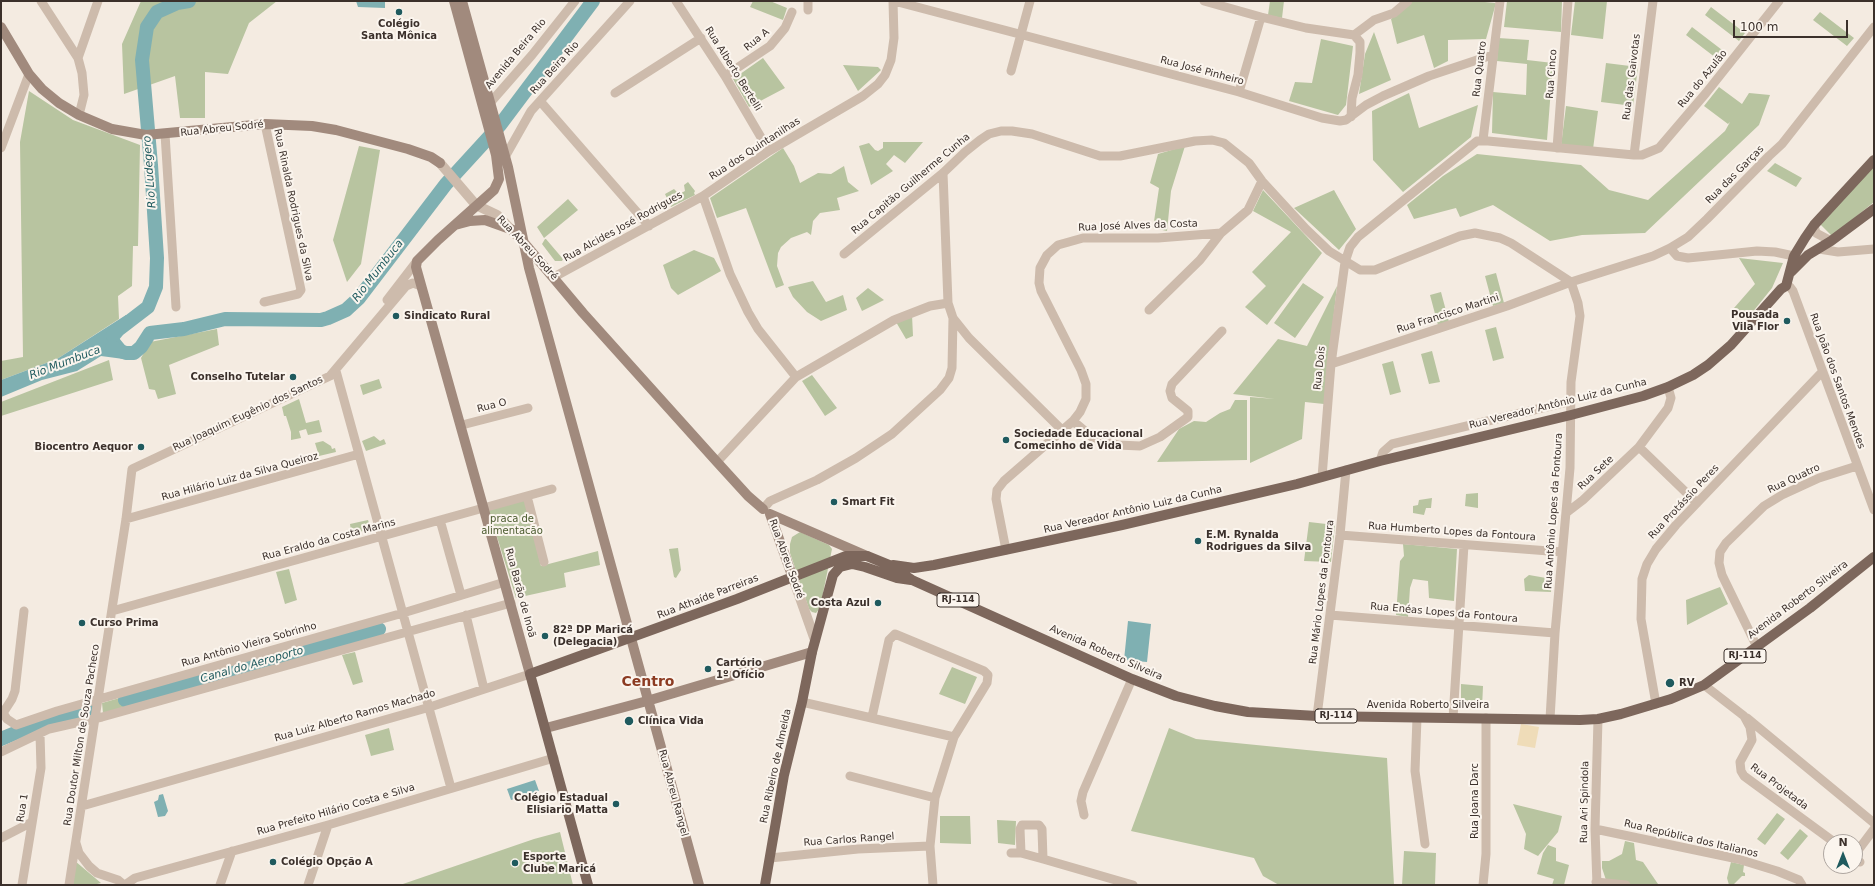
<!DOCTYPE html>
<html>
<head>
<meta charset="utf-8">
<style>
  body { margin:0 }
  #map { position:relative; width:1875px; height:886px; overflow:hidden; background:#f4ebe1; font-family:"DejaVu Sans",sans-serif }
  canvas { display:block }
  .frame { position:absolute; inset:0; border:2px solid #3b302b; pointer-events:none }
  .north { position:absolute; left:1823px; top:834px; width:40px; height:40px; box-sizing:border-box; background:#fbf5ee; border:1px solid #aea6a0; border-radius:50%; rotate:0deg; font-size:11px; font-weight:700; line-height:16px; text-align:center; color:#3b302b }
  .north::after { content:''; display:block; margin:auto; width:14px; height:18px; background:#1f5a5e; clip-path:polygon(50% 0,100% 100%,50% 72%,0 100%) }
  .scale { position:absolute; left:1733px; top:20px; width:115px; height:18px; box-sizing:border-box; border:2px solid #3b302b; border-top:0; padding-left:5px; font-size:12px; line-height:14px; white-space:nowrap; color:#3b302b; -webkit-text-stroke:3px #fbf5ee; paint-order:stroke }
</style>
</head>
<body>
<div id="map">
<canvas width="1875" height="886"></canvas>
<div class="frame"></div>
<div class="north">N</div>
<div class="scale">100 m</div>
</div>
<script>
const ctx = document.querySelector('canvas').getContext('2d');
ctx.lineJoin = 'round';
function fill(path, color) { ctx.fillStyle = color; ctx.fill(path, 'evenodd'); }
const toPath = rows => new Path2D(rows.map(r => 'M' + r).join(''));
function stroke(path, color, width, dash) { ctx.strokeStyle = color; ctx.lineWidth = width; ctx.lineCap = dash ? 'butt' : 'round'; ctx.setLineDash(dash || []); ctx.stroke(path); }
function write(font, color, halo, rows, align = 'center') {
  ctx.font = font + ' "DejaVu Sans",sans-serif'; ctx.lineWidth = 4; ctx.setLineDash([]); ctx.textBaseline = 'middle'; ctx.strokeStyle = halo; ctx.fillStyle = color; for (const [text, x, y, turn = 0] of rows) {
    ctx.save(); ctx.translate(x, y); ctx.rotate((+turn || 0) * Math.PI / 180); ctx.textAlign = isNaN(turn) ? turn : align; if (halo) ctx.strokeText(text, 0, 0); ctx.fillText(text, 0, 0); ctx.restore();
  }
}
fill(toPath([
  [141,1,277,1,249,23,228,74,205,72,205,118,180,118,175,76,124,94,122,44],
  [753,1,770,1,787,8,783,20,750,7],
  [1270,1,1284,1,1282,18,1268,15],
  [1412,1,1474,1,1496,3,1486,39,1448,40,1448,61,1434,68,1424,35,1397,44,1391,19],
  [1507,1,1562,1,1561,32,1504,27],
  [1575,1,1607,1,1603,39,1571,35],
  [1711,7,1745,33,1739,41,1705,15],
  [1820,12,1854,38,1847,46,1813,20],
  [1692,27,1726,53,1720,61,1686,35],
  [1374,32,1391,80,1359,94,1365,54],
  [1498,38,1529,40,1527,60,1553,63,1547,140,1492,133,1493,92,1526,95,1527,64,1497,61],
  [1321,39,1353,46,1346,105,1338,115,1289,101,1295,82,1312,83],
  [763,58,785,88,749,107,733,79],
  [1606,63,1638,67,1633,106,1601,102],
  [843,65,878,67,881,70,858,91],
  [1719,87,1742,104,1749,93,1770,95,1759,125,1645,233,1582,235,1550,241,1493,205,1460,217,1456,208,1414,219,1407,205,1443,176,1477,154,1581,165,1609,190,1648,200,1725,131,1730,122,1728,124,1704,106],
  [29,91,73,120,140,145,138,246,133,246,132,286,118,296,119,319,57,359,1,380,1,361,23,357,20,142],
  [1409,93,1419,128,1478,105,1471,137,1403,192,1373,160,1372,111],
  [1566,106,1598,111,1593,149,1561,146],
  [883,142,923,142,905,163,894,155,886,164,893,171,871,185,859,146,869,143,875,150,878,151,883,148],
  [359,146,380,150,361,264,347,282,333,240],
  [1185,146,1171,191,1167,231,1153,228,1159,188,1150,183,1158,154],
  [783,148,794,166,800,183,818,173,831,174,844,166,848,182,859,191,837,198,840,210,820,213,813,221,811,235,807,232,791,238,781,247,778,253,777,266,784,285,776,288,746,208,717,218,710,198],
  [1775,163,1802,178,1796,187,1767,171],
  [1874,165,1874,202,1832,236,1820,224],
  [688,182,695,191,694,193,695,195,671,207,665,194,674,189,679,194,685,191,684,185],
  [1263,190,1322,253,1267,325,1245,307,1266,286,1252,272,1291,232,1253,211],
  [1334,190,1356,229,1339,250,1294,208],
  [568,199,578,210,544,238,537,227],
  [545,239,546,239,563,259,562,261,555,261,542,244],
  [694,250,714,258,721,271,678,295,671,288,663,265],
  [1739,258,1783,263,1772,288,1747,319,1734,308,1755,284],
  [1496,273,1504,303,1493,306,1485,276],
  [813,281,826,302,843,295,847,310,821,321,807,312,793,297,788,287],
  [1303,283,1324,297,1295,338,1274,323],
  [1337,286,1324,404,1305,402,1302,439,1250,463,1250,397,1275,399,1233,394,1278,339,1307,346],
  [868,288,884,300,862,311,856,298],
  [1441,292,1449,322,1438,325,1430,295],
  [912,315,913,336,906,339,896,322],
  [1496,327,1504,358,1493,361,1485,330],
  [217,329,219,345,169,365,176,394,158,399,155,390,149,389,141,358,150,342],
  [1432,351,1440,382,1429,384,1421,354],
  [109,360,113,380,1,416,1,402],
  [1393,361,1401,392,1390,395,1382,364],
  [812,375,837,408,825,416,802,381],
  [379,379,382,388,363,395,360,385],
  [299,399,306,423,319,420,322,432,308,435,306,429,299,431,301,438,291,440,291,432,286,416,284,416,282,407],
  [1235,400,1247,400,1247,460,1157,462,1179,429,1194,421,1206,422,1220,413,1230,409],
  [374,436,380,441,384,439,386,444,366,451,362,441],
  [323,441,331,446,332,449,335,448,336,452,319,456,315,443],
  [1478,493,1478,508,1465,506,1466,494],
  [524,497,541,566,598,551,600,565,564,573,566,587,516,598,488,508],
  [1432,498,1431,508,1426,508,1424,515,1413,513,1413,506,1418,505,1419,500],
  [368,520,371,529,340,537,339,534,351,531,350,524],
  [1309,522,1335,525,1331,562,1304,561],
  [800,532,829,545,832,549,820,608,816,613,812,612,809,609,790,553,790,544,792,537],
  [1403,544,1457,549,1454,601,1429,598,1428,581,1413,579,1410,588,1408,617,1396,615,1400,561,1404,556],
  [678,548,681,570,676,578,674,577,669,549],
  [289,569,297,600,285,604,276,572],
  [1529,575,1552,579,1551,592,1525,591,1524,579],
  [1720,587,1728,604,1687,625,1686,600],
  [355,652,363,682,353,685,342,655],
  [952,667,977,677,965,704,939,694],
  [1461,684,1483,686,1482,708,1461,707],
  [123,697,126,708,103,713,102,703],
  [94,704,92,713,61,723,60,713],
  [389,728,394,750,371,756,365,735],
  [1169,728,1196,739,1387,758,1394,885,1279,885,1263,876,1254,858,1131,831],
  [1513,804,1562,816,1558,832,1538,856,1524,849,1526,834],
  [1777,813,1785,819,1765,845,1757,839],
  [940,816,970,816,971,844,940,843],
  [997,820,1016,821,1015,845,998,843],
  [1800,829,1808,836,1788,860,1780,853],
  [560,832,573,885,400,885,534,839],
  [1625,841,1634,843,1636,860,1643,862,1658,884,1612,885,1606,880,1602,868,1602,861,1609,861,1622,854],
  [1548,845,1556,848,1556,861,1569,865,1564,885,1552,885,1554,879,1537,874,1543,853],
  [1404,851,1436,853,1435,885,1402,885],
  [75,861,101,883,93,885,73,885],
  [1731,862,1744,865,1743,872,1745,873,1745,876,1742,876,1733,885,1729,885,1727,878]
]), '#b8c4a0');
fill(toPath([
  [1521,724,1539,727,1535,748,1517,745]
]), '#efdcb8');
fill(toPath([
  [356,1,385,1,385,8,358,7],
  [126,315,128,326,119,338,128,349,131,360,101,356,77,371,42,380,1,397,1,380,57,359],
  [1128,621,1151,624,1147,662,1124,660],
  [535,780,539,791,511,800,507,789],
  [163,794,168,811,165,816,158,817,154,802,158,800,159,795]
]), '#7fb0b2');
stroke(toPath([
  [113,336,118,330,148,307,156,287,157,258,151,165,142,60,147,27,157,12,177,3,189,1],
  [112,348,126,353,134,353,141,347,150,333,184,329,225,319,321,320,328,318,346,310,359,298,446,184,500,125,593,1],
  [125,700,379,629],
  [1,739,30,727,91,710]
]), '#7fb0b2', 14);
stroke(toPath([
  [41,1,78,58],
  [676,1,725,76,769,151],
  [894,1,1239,92,1322,118,1340,121,1346,120,1366,105,1383,96,1429,76,1492,55],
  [1204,1,1261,17,1306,28,1354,35],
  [808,10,808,1],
  [1354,35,1374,20,1394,13,1408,1],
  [1011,71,1030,1],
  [725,76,770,46,785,28,792,12],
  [1239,92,1261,17],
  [615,93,701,38],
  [540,101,649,226],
  [490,103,532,55,575,1],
  [79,115,84,95,82,73,78,58,98,1],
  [1351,117,1352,98,1358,75,1360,53,1360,42,1354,35],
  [165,134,176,307],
  [1483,140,1500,1],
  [1,148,29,74],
  [1557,148,1568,1],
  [1634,155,1653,1],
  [505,157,531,111,630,1],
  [943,173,948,303,953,318,969,338,1062,430],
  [1814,225,1816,233,1831,241],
  [1670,248,1677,256,1688,258,1757,251,1775,252,1794,256,1799,259],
  [1819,249,1838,252,1874,249],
  [844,254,943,173,965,152,980,140,989,134,1001,131,1012,131,1032,134,1100,156,1120,156,1195,141,1212,140,1224,143,1249,163,1262,181,1306,229,1329,251,1360,270,1375,270,1460,236,1475,233,1500,238,1511,243,1571,282],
  [554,277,703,196],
  [1786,286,1790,287,1793,291,1874,510],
  [387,300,417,261],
  [264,302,298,294,301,290,265,124],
  [1149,310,1200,260,1221,233,1248,210,1262,181],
  [1331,364,1507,306,1571,282,1653,256,1670,248,1688,237,1707,219,1769,156,1782,144,1874,27],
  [336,371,451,788],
  [796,377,758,329,748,312,730,274,703,196,769,151,863,96,878,84,885,75,891,60,894,38,893,1],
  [1073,421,1092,437,1118,445,1140,446,1160,437,1188,417,1188,411,1172,398,1170,391,1172,384,1222,331],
  [462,425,528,408],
  [1639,447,1697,503],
  [1380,461,1383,452,1392,444,1571,401],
  [717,462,796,377,894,320,930,306,948,303],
  [1322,477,1331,364,1345,262,1350,247,1358,237,1477,141,1488,141,1634,155,1642,155,1659,148,1706,93,1779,1],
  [527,496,544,562],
  [763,509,770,501,817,480,856,458,892,434,940,390,949,378,952,368,953,318],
  [1566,513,1583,500,1639,447,1668,408,1671,398,1668,387],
  [126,519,359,454],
  [440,520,461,595],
  [1340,535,1562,552],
  [1006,550,996,499,997,490,1004,481,1073,421,1080,412,1086,399,1086,384,1081,370,1041,291,1039,283,1040,268,1047,255,1058,245,1083,238,1158,238,1221,233],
  [112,611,552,489],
  [466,615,484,689],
  [1330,615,1555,633],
  [1757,647,1722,575,1719,563,1720,552,1726,543,1764,506,1782,495,1819,478,1857,466],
  [1704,685,1744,716,1750,727,1752,740,1740,762,1741,771,1744,776,1834,842],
  [802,702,954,737],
  [1656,704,1641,619,1642,579,1647,564,1656,549,1676,525,1822,372],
  [1,710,7,719,16,725,57,711,403,613,505,582],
  [3,713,12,699,15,691,24,611],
  [1317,716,1340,535,1346,470],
  [872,717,889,640,895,634,984,671,988,675,987,683,954,737,935,798,930,846,933,885],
  [1417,718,1415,771,1425,844],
  [1453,718,1464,545],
  [1747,718,1874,823],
  [1550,719,1555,633,1570,468,1571,382,1580,316,1578,303,1571,282],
  [1,752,49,729,102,717,511,603],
  [850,776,935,798],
  [82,806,430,707,530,674],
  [1084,815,1081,801,1083,792,1132,679],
  [1595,829,1738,859,1777,871,1799,880,1802,885],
  [1,838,32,822],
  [76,843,79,853,89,866,97,873,118,880,124,885],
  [1859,849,1874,829],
  [1011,853,1021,853,1043,859,1133,885],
  [1021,853,1020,829,1022,825,1039,825,1042,829,1043,859],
  [770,858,858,849,930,846],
  [1855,858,1860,862],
  [1596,882,1626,885],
  [22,885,41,768,40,734],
  [69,885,126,519,132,469,330,376,406,286,413,283,421,286],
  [125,885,135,878,328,825,554,758],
  [220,885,232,851],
  [308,885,328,825],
  [1483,885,1486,854,1486,718],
  [1597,885,1595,829,1598,719]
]), '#cdbbac', 9);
stroke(toPath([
  [440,163,476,205,497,215,524,243],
  [793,578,815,640]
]), '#cdbbac', 10);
stroke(toPath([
  [454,1,496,155,499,179,494,190,438,240,417,261,416,267,530,674],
  [462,1,508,167,529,268,699,885],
  [1,27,29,74,42,89,59,103,79,115,112,129,146,135,265,124,312,126,336,130,408,149,431,157,440,163],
  [455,225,470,221,485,220,513,230],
  [525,244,583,313,717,462,748,496,763,509],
  [770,514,867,556],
  [770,514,793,578],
  [546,728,647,701,812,652]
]), '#a18a7d', 10);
stroke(toPath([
  [1791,272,1808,255,1831,241,1874,209],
  [893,565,914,568,934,565,1122,525,1297,484,1380,461,1571,415,1643,396,1668,387,1693,375,1708,365,1731,345,1781,289,1786,286,1794,256,1805,238,1814,225,1874,160],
  [588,885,530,674,737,599,846,556,867,556,889,565,912,580,1132,679,1176,696,1215,706,1248,712,1317,716,1580,720,1598,719,1621,714,1671,699,1704,685,1810,608,1874,557],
  [765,885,784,775,802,702,812,652,833,575,840,567,852,564,865,567,897,578,911,580]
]), '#7d675c', 10);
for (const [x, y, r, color] of [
  [399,12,4,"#1f5a5e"],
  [396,316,4,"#1f5a5e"],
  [1787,321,4,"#1f5a5e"],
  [293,377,4,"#1f5a5e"],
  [1006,440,4,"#1f5a5e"],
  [141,447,4,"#1f5a5e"],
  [834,502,4,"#1f5a5e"],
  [1198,541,4,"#1f5a5e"],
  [878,603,4,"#1f5a5e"],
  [82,623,4,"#1f5a5e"],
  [545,636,4,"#1f5a5e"],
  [708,669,4,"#1f5a5e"],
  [1670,683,5,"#1f5a5e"],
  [629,721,5,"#1f5a5e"],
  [616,804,4,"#1f5a5e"],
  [273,862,4,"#1f5a5e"],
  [515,863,4,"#1f5a5e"]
]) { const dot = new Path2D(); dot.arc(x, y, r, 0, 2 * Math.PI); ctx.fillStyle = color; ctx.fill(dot); stroke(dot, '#fbf5ee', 1.5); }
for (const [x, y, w] of [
  [958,600,42],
  [1745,656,42],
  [1336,716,42]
]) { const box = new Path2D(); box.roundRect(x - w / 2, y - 7, w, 14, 3); ctx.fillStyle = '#fbf5ee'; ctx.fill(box); stroke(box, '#3b302b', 1); }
write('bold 9px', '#3b302b', null, [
  ["RJ-114",958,600],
  ["RJ-114",1745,656],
  ["RJ-114",1336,716]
]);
write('bold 10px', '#3b302b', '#fbf5ee', [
  ["Colégio",399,24,"center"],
  ["Santa Mônica",399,36,"center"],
  ["Pousada",1779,315,"right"],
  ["Vila Flor",1779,327,"right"],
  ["Sindicato Rural",404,316],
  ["Conselho Tutelar",285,377,"right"],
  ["Sociedade Educacional",1014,434],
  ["Comecinho de Vida",1014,446],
  ["Biocentro Aequor",133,447,"right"],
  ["Smart Fit",842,502],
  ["E.M. Rynalda",1206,535],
  ["Rodrigues da Silva",1206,547],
  ["Costa Azul",870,603,"right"],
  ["Curso Prima",90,623],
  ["82ª DP Maricá",553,630],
  ["(Delegacia)",553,642],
  ["Cartório",716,663],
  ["1º Ofício",716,675],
  ["RV",1679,683],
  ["Clínica Vida",638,721],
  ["Colégio Estadual",608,798,"right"],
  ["Elisiario Matta",608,810,"right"],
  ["Esporte",523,857],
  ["Clube Maricá",523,869],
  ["Colégio Opção A",281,862]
], 'left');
write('10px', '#3b302b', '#fbf5ee', [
  ["Rua A",757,40,-39],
  ["Avenida Beira Rio",516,54,-50],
  ["Rua Beira Rio",555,68,-48],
  ["Rua Alberto Bertelli",733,69,58],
  ["Rua Quatro",1480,69,-83],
  ["Rua José Pinheiro",1202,71,15],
  ["Rua Cinco",1552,74,-86],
  ["Rua das Gaivotas",1632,77,-83],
  ["Rua do Azulão",1703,79,-51],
  ["Rua Abreu Sodré",222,129,-6],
  ["Rua dos Quintanilhas",755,149,-33],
  ["Rua das Garças",1735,175,-45],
  ["Rua Capitão Guilherme Cunha",911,184,-40],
  ["Rua Rinalda Rodrigues da Silva",293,205,78],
  ["Rua José Alves da Costa",1138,226,-2],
  ["Rua Alcides José Rodrigues",623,227,-29],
  ["Rua Abreu Sodré",527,248,47],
  ["Rua Francisco Martini",1448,314,-18],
  ["Rua Dois",1320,368,-84],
  ["Rua João dos Santos Mendes",1837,381,70],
  ["Rua Vereador Antônio Luiz da Cunha",1558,404,-14],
  ["Rua O",492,406,-14],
  ["Rua Joaquim Eugênio dos Santos",248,414,-25],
  ["Rua Sete",1596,473,-43],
  ["Rua Hilário Luiz da Silva Queiroz",240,477,-15],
  ["Rua Quatro",1794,479,-25],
  ["Rua Protássio Peres",1684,502,-47],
  ["Rua Vereador Antônio Luiz da Cunha",1133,510,-13],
  ["Rua Antônio Lopes da Fontoura",1554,511,-86],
  ["Rua Humberto Lopes da Fontoura",1452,532,4],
  ["Rua Eraldo da Costa Marins",329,540,-15],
  ["Rua Abreu Sodré",786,559,70],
  ["Rua Mário Lopes da Fontoura",1322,592,-83],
  ["Rua Barão de Inoã",520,593,75],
  ["Rua Athaíde Parreiras",708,597,-21],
  ["Avenida Roberto Silveira",1798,600,-37],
  ["Rua Enéas Lopes da Fontoura",1444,613,5],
  ["Rua Antônio Vieira Sobrinho",249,645,-16],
  ["Avenida Roberto Silveira",1106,653,24],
  ["Avenida Roberto Silveira",1428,705],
  ["Rua Luiz Alberto Ramos Machado",355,716,-16],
  ["Rua Doutor Milton de Souza Pacheco",82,735,-81],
  ["Rua Ribeiro de Almeida",776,766,-78],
  ["Rua Projetada",1779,787,37],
  ["Rua Abreu Rangel",673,793,75],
  ["Rua Joana Darc",1475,801,-90],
  ["Rua Ari Spindola",1585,802,-89],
  ["Rua 1",23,808,-81],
  ["Rua Prefeito Hilário Costa e Silva",336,810,-16],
  ["Rua República dos Italianos",1691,839,13],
  ["Rua Carlos Rangel",849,840,-4]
]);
write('10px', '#4a5a2e', '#fbf5ee', [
  ["praca de",512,519],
  ["alimentacão",512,531]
]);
write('italic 11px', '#1f5a5e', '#fbf5ee', [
  ["Rio Ludegero",150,172,-94],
  ["Rio Mumbuca",378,271,-52],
  ["Rio Mumbuca",65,363,-21],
  ["Canal do Aeroporto",252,665,-16]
]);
write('bold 14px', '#8c3b22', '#fbf5ee', [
  ["Centro",648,682]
]);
</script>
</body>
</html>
